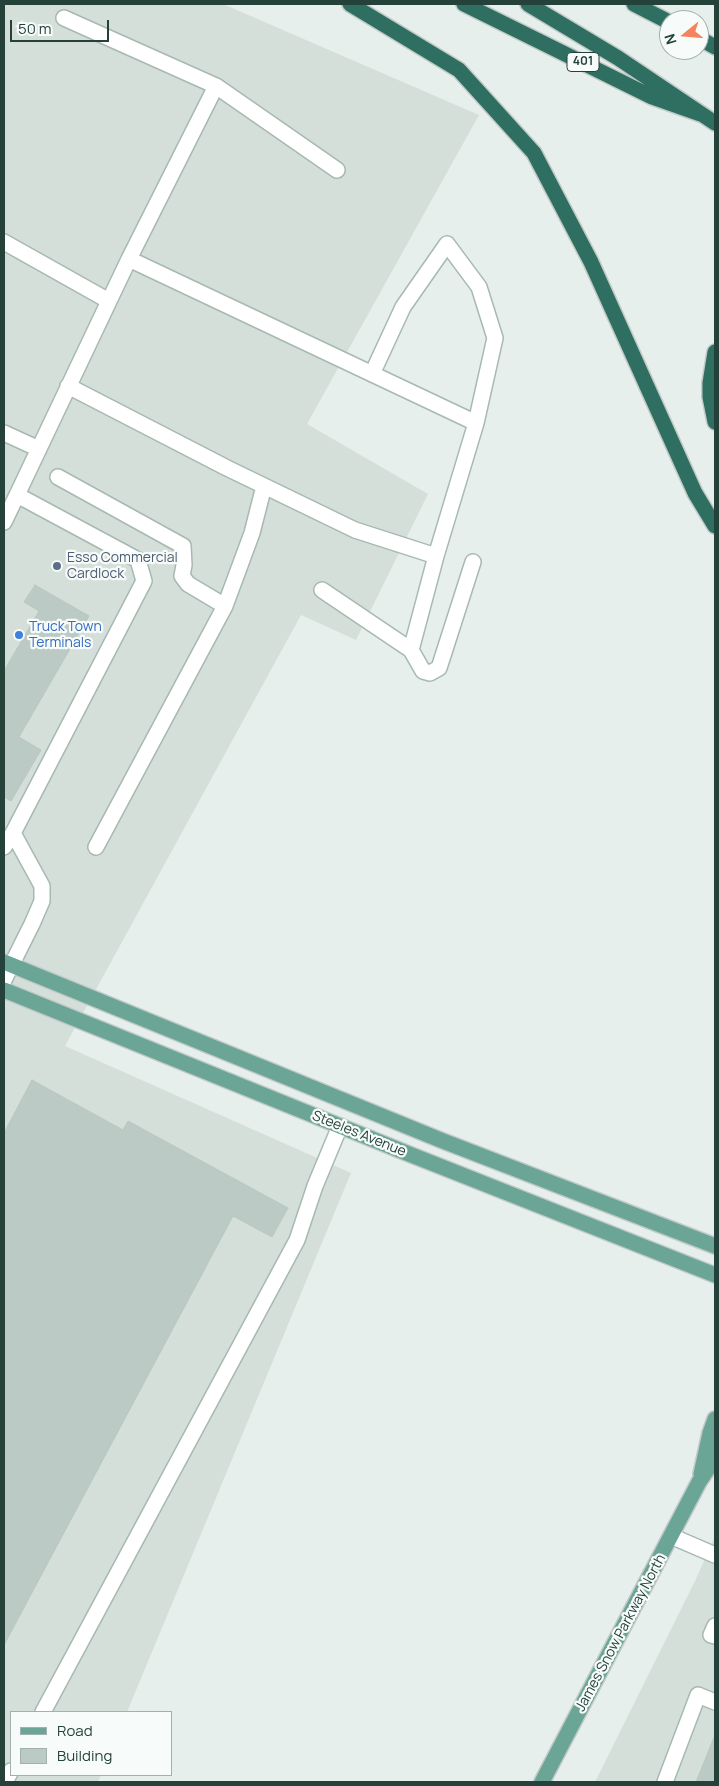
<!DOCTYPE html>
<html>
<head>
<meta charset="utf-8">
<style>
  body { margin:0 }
  #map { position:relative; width:719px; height:1786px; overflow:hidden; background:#e6efeb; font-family:Manrope,sans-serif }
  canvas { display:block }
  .frame { position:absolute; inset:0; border:5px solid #24423a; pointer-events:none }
  .legend { position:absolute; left:10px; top:1711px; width:162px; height:65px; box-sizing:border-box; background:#f7fbf9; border:1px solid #a3b1ad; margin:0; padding:6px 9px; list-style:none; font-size:15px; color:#24423a }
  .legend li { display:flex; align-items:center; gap:10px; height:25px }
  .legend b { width:25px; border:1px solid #a3b1ad }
  .north { position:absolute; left:659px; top:10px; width:50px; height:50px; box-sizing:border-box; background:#f7fbf9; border:1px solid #a3b1ad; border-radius:50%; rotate:253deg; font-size:14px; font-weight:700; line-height:20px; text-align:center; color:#24423a }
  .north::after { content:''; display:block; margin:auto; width:18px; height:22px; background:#f4845f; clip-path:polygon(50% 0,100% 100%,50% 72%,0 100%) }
  .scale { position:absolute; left:10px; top:20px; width:99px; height:22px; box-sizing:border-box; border:2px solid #24423a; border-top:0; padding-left:6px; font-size:15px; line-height:18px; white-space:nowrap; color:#24423a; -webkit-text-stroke:4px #f7fbf9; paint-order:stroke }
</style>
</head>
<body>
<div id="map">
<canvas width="719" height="1786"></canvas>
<div class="frame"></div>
<ul class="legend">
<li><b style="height:6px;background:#6aa596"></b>Road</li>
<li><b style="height:14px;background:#bbcac4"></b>Building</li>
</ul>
<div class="north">N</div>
<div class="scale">50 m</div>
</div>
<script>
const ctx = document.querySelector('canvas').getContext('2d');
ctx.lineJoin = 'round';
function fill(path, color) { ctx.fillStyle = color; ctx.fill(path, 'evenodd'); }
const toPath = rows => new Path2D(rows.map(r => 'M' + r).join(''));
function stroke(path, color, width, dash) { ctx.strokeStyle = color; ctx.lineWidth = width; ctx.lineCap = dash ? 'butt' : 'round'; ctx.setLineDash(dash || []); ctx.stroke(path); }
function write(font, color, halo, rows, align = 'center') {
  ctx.font = font + ' Manrope,sans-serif'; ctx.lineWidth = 4.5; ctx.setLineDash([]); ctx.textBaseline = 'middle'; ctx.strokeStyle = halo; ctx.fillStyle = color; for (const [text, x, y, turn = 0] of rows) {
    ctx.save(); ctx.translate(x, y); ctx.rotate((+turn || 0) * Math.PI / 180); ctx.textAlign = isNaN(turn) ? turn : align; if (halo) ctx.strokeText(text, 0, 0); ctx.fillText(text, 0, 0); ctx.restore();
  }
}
fill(toPath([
  [4,4,223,4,479,115,307,424,428,494,356,640,301,615,65,1046,351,1173,127,1712,11,1712,11,1775,101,1775,98,1782,4,1782],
  [715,1536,715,1782,595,1782,696,1579]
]), '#d4dfda');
const building = toPath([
  [35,585,89,616,19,737,41,750,11,801,4,797,4,671,39,611,24,602,35,585],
  [32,1080,123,1130,128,1121,288,1208,272,1237,233,1216,4,1645,4,1133,32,1080],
  [715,1735,715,1782,696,1782,715,1735]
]);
fill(building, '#bbcac4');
stroke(building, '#b8c9c2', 1);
const minor = toPath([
  [64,18,216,86,337,170],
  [4,242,109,301],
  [129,259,476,423],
  [372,374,403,307,447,244,479,287,495,338,476,423,436,556],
  [68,386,227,468,355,530,436,556,411,650,322,590],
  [4,433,39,449],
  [58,477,183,546,184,565,182,576,188,584,225,606],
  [17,495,129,259,216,86],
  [4,522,17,495,138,560,144,581,13,833,4,847],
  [411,650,423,671,430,673,439,668,473,562],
  [96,847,225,606,252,533,264,486],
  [4,980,32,924,42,901,42,886,13,833],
  [671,1536,715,1555],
  [715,1626,711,1635,715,1636],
  [43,1712,297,1240,315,1186,340,1126],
  [5,1782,11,1771],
  [665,1782,698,1695,715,1702]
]);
const major = toPath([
  [4,962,443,1141,715,1246],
  [4,990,409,1154,715,1275],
  [701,1474,710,1433,715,1419],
  [542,1782,699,1482,715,1458]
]);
const highway = toPath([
  [350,4,459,70,534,153,591,262,695,493,715,526],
  [464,4,652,97,703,115],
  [528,4,618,58,715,123],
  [634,4,669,22],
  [699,38,715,47],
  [715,352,710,383,710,397,715,422]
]);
stroke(minor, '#a8b8b2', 18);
stroke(major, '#c2cac8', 18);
stroke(highway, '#c2cac8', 18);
stroke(minor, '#fff', 15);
stroke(major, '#6aa596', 15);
stroke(highway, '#2f6f62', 15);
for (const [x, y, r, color] of [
  [57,566,5,"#5c6f8a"],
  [19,635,5,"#3f7fe0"]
]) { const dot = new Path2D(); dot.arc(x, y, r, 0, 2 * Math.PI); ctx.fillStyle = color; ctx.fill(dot); stroke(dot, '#f7fbf9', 2); }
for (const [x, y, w] of [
  [583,62,32]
]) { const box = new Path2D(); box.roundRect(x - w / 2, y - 9.5, w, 19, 4); ctx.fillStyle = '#f7fbf9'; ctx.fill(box); stroke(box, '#24423a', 1); }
write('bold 12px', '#24423a', null, [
  ["401",583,62]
]);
write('14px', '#4e5e75', '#f7fbf9', [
  ["Esso Commercial",67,558],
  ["Cardlock",67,574]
], 'left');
write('14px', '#366cbe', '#f7fbf9', [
  ["Truck Town",29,627],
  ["Terminals",29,643]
], 'left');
write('14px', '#24423a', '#f7fbf9', [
  ["Steeles Avenue",359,1134,22],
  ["James Snow Parkway North",621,1633,-62]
]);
</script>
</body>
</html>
